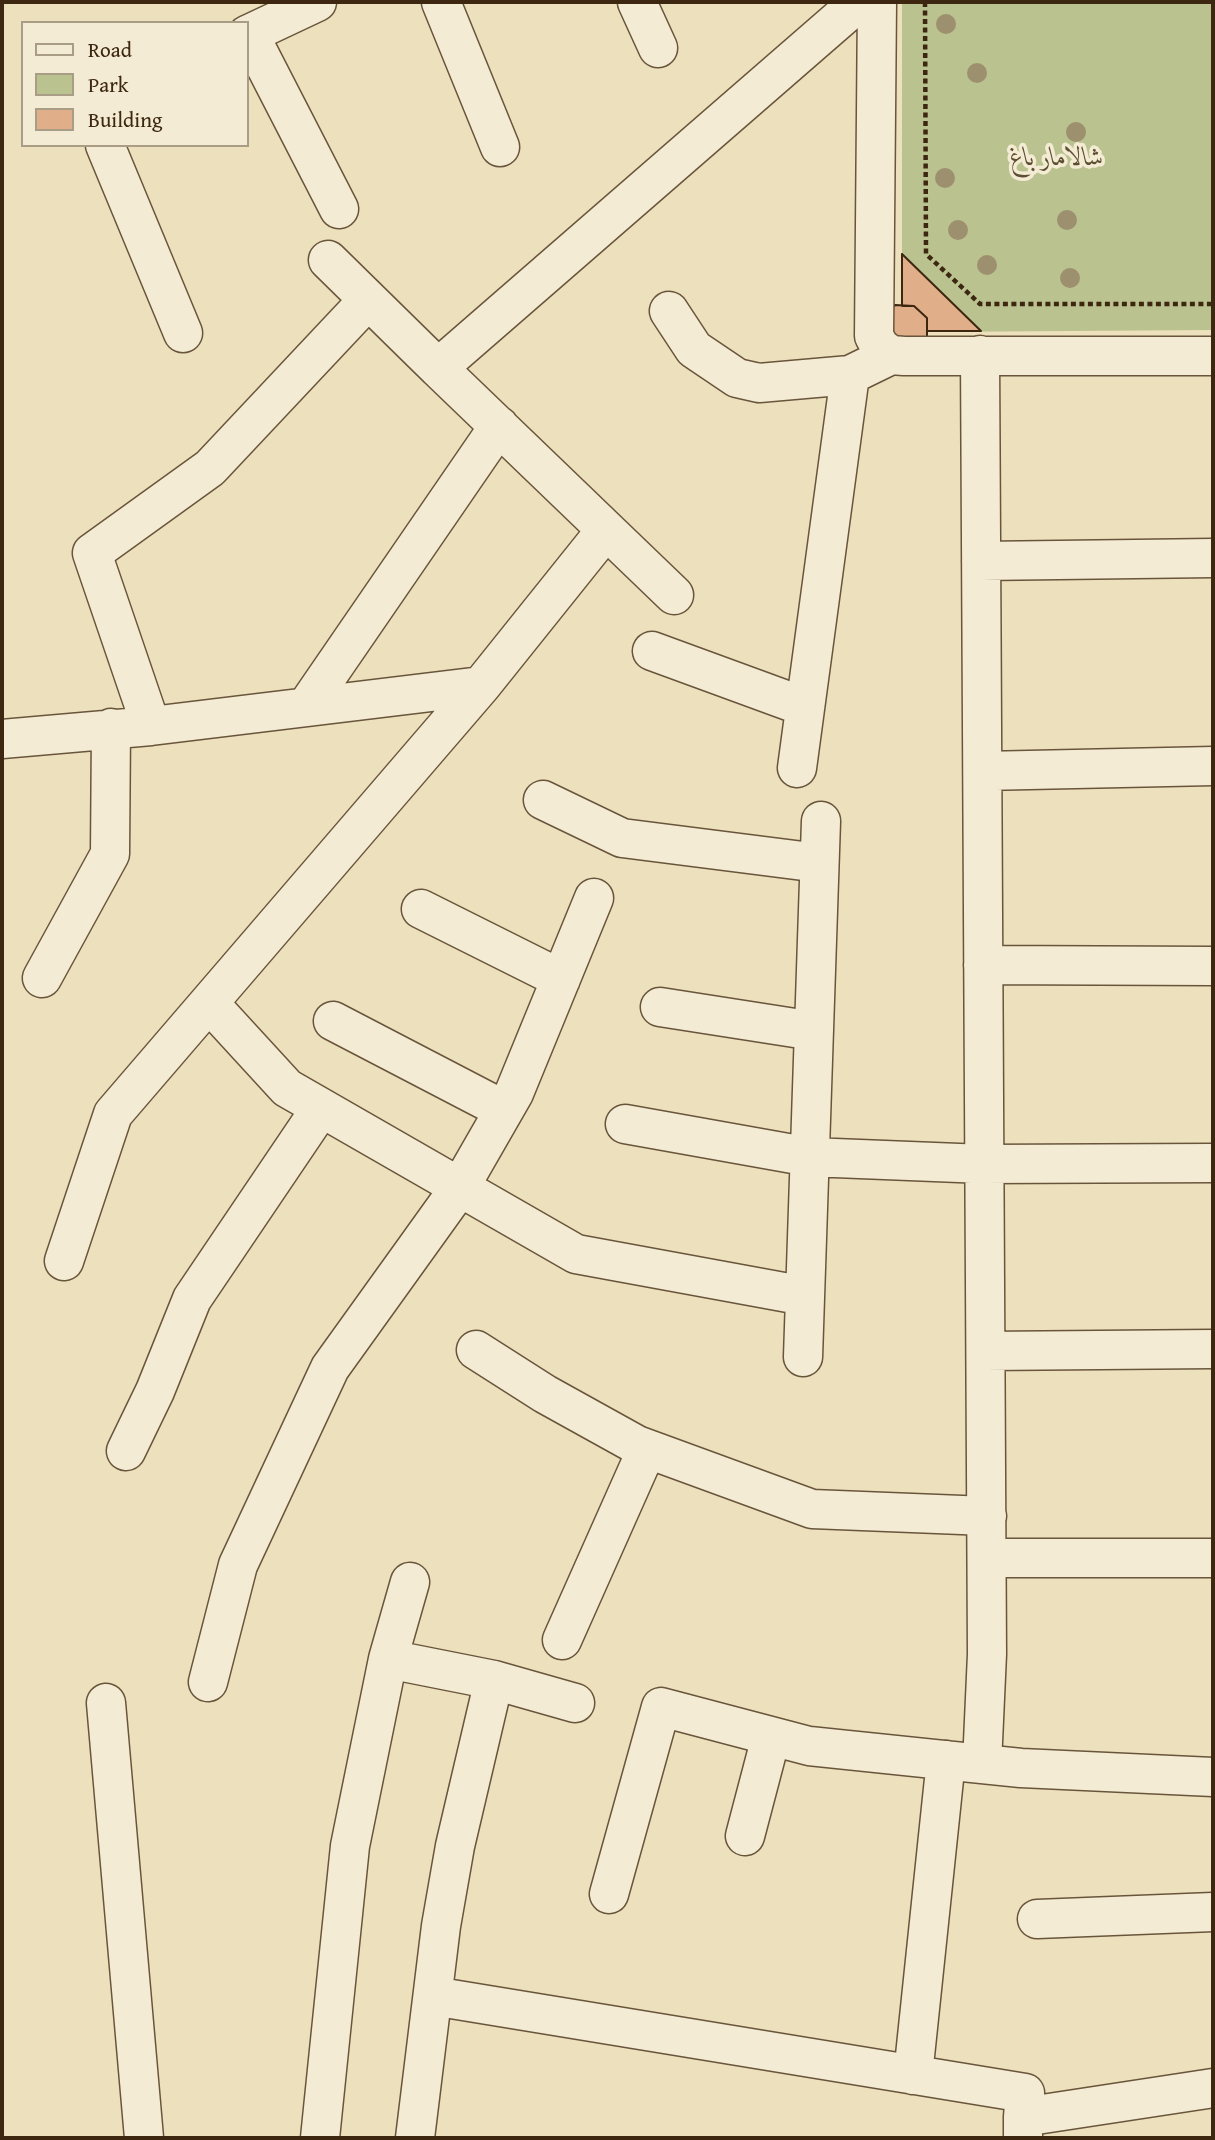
<!DOCTYPE html>
<html>
<head>
<meta charset="utf-8">
<style>
  body { margin:0 }
  #map { position:relative; width:1215px; height:2140px; overflow:hidden; background:#ede0bc; font-family:"Gentium Book Plus",serif }
  canvas { display:block }
  .frame { position:absolute; inset:0; border:4px solid #3d2711; pointer-events:none }
  .legend { position:absolute; left:21px; top:21px; width:228px; height:126px; box-sizing:border-box; background:#f3ebd3; border:2px solid #aa9d85; margin:0; padding:9px 12px; list-style:none; font-size:21px; color:#3d2711 }
  .legend li { display:flex; align-items:center; gap:14px; height:35px }
  .legend b { width:35px; border:2px solid #aa9d85 }
</style>
</head>
<body>
<div id="map">
<canvas width="1215" height="2140"></canvas>
<div class="frame"></div>
<ul class="legend">
<li><b style="height:9px;background:#f3ebd3"></b>Road</li>
<li><b style="height:19px;background:#bac28f"></b>Park</li>
<li><b style="height:19px;background:#e0af89"></b>Building</li>
</ul>
</div>
<script>
const ctx = document.querySelector('canvas').getContext('2d');
ctx.lineJoin = 'round';
function fill(path, color) { ctx.fillStyle = color; ctx.fill(path, 'evenodd'); }
const toPath = rows => new Path2D(rows.map(r => 'M' + r).join(''));
function stroke(path, color, width, dash) { ctx.strokeStyle = color; ctx.lineWidth = width; ctx.lineCap = dash ? 'butt' : 'round'; ctx.setLineDash(dash || []); ctx.stroke(path); }
function write(font, color, halo, rows, align = 'center') {
  ctx.font = font + ' "Gentium Book Plus",Amiri,serif'; ctx.lineWidth = 7; ctx.setLineDash([]); ctx.textBaseline = 'middle'; ctx.strokeStyle = halo; ctx.fillStyle = color; for (const [text, x, y, turn = 0] of rows) {
    ctx.save(); ctx.translate(x, y); ctx.rotate((+turn || 0) * Math.PI / 180); ctx.textAlign = isNaN(turn) ? turn : align; if (halo) ctx.strokeText(text, 0, 0); ctx.fillText(text, 0, 0); ctx.restore();
  }
}
fill(toPath([
  [902,2,1213,2,1213,330,927,332,902,306]
]), '#bac28f');
const building = toPath([
  [902,254,981,331,927,331,927,318,914,306,902,306,902,254],
  [895,305,914,306,927,318,927,338,882,338,883,318,895,305]
]);
fill(building, '#e0af89');
stroke(building, '#3d2711', 2);
const minor = toPath([
  [441,2,500,147],
  [637,2,658,48],
  [877,2,874,336,880,347,891,355,904,356,1213,356],
  [249,34,339,209],
  [247,35,317,2],
  [105,145,183,333],
  [328,260,438,368,859,2],
  [669,311,694,349,737,378,759,383,850,375],
  [980,355,987,1654,982,1764,1021,1768,1213,1777],
  [438,368,674,595],
  [981,561,1213,558],
  [652,651,805,707],
  [306,707,499,426],
  [151,726,481,686,606,530],
  [2,739,151,726,92,553,210,468,368,300],
  [797,768,850,375,891,355],
  [983,771,1213,766],
  [543,800,622,838,819,863],
  [421,909,561,979],
  [983,965,1213,966],
  [42,978,110,854,111,728],
  [209,1003,287,1088,576,1254,805,1296],
  [660,1007,814,1031],
  [333,1021,504,1110],
  [625,1124,810,1157,984,1164,1213,1163],
  [64,1261,113,1114,481,686],
  [476,1350,545,1394,637,1445,812,1509,987,1516],
  [986,1351,1213,1349],
  [803,1357,821,821],
  [126,1451,155,1391,192,1299,321,1108],
  [987,1558,1213,1558],
  [410,1582,388,1659,494,1680],
  [562,1640,647,1449],
  [208,1682,238,1565,330,1368,460,1187,514,1093,594,898],
  [106,1703,144,2138],
  [745,1836,771,1737],
  [609,1894,661,1707,809,1746,982,1764],
  [1037,1919,1213,1912],
  [433,1996,1025,2093,1023,2117],
  [913,2075,946,1760],
  [320,2138,350,1846,388,1659],
  [415,2138,441,1926,455,1846,494,1680,575,1703],
  [1023,2138,1023,2117,1213,2088]
]);
stroke(minor, '#69553c', 41);
stroke(toPath([
  [925,2,926,254,980,304,1213,304]
]), '#3d2711', 4.5, [5, 3.5]);
stroke(minor, '#f3ebd3', 38);
ctx.fillStyle = '#9d906f';
for (const [x, y] of [
  [946,24],
  [977,73],
  [1076,132],
  [945,178],
  [1067,220],
  [958,230],
  [987,265],
  [1070,278]
]) { ctx.beginPath(); ctx.arc(x, y, 10, 0, 2 * Math.PI); ctx.fill(); }
write('italic 26px', '#5c4e30', '#f3ebd3', [
  ["شالامار باغ",1057,158]
]);
</script>
</body>
</html>
